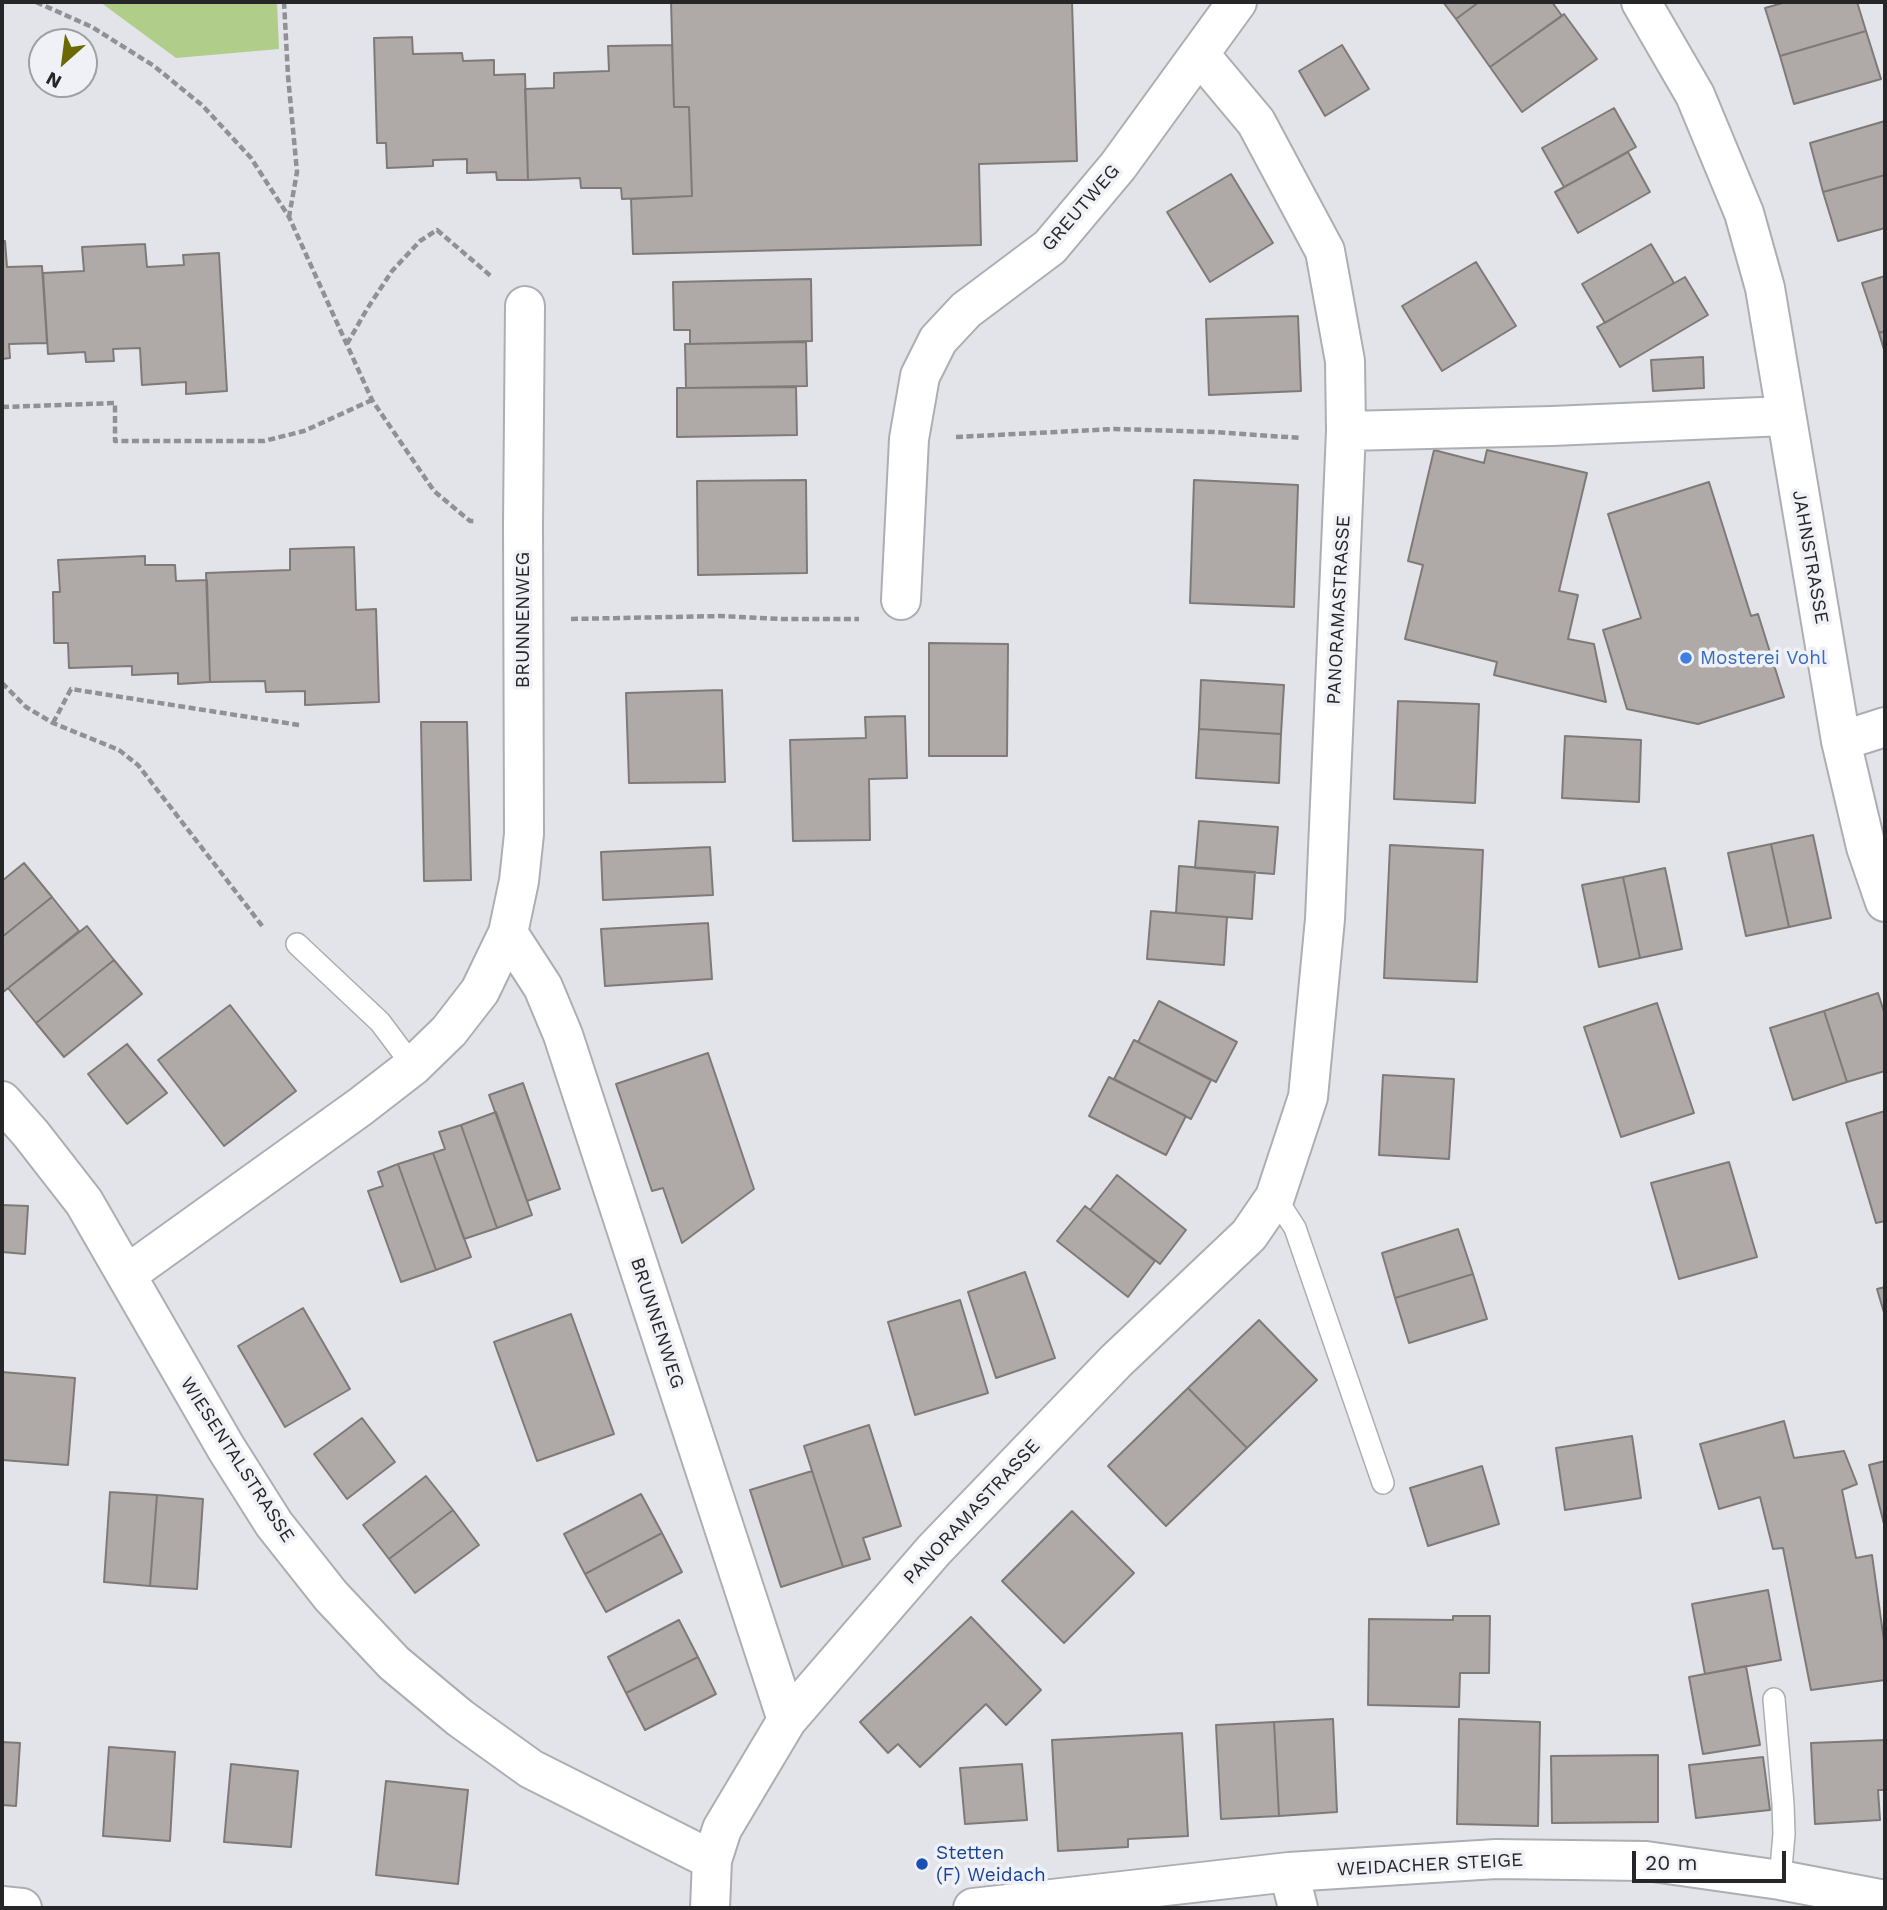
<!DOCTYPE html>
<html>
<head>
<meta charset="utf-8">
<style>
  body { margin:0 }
  #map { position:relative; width:1887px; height:1910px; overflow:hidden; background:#e2e4e9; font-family:"Work Sans",sans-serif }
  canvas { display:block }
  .frame { position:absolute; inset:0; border:4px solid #262628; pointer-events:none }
  .north { position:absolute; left:28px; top:28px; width:70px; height:70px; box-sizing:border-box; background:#f0f1f6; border:2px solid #9fa0a4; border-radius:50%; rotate:208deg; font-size:19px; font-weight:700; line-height:28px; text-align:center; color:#262628 }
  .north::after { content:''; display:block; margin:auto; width:24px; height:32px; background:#6b6902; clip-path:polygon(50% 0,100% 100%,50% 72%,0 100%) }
  .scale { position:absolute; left:1632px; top:1851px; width:154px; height:32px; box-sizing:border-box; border:4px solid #262628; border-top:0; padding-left:9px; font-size:21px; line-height:24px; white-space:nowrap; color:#262628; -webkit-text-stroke:5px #f0f1f6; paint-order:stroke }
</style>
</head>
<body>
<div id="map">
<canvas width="1887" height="1910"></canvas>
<div class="frame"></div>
<div class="north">N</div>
<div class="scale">20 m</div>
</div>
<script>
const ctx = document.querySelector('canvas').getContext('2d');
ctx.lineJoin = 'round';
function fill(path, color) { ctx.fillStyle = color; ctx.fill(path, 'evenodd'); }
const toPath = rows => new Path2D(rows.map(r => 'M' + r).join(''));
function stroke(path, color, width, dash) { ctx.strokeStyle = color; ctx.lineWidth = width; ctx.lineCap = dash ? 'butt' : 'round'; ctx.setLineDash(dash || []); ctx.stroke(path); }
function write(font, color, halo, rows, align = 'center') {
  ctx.font = font + ' "Work Sans",sans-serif'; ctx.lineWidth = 7; ctx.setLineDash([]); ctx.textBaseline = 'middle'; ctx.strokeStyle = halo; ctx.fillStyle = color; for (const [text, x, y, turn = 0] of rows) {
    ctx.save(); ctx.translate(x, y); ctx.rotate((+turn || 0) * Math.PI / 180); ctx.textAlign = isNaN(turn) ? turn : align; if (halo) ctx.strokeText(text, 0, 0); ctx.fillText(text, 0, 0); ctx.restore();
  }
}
fill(toPath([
  [100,2,277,2,279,49,176,58]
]), '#b1cd8a');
const building = toPath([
  [671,2,1072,2,1077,161,979,164,981,245,633,254,631,199,692,196,689,107,674,107,671,2],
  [1443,2,1479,2,1456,19,1443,2],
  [1479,2,1552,2,1562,16,1490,67,1456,19,1479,2],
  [1786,2,1857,2,1866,31,1780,56,1765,8,1786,2],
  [1564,14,1597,59,1522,112,1490,67,1564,14],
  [1866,31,1881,79,1794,104,1780,56,1866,31],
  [412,37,413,54,462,53,463,61,494,60,494,75,525,74,528,180,497,180,496,172,467,173,467,159,433,160,433,166,387,168,386,143,377,143,374,38,412,37],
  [672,45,674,107,689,107,692,196,622,199,621,188,581,188,580,178,528,180,525,89,554,88,554,73,609,71,608,46,672,45],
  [1342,45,1369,89,1325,116,1299,71,1342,45],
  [1614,108,1636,147,1564,187,1542,148,1614,108],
  [1885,121,1885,175,1823,192,1810,143,1885,121],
  [1628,152,1650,192,1578,233,1555,192,1628,152],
  [1231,174,1273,243,1210,282,1167,212,1231,174],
  [1885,175,1885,228,1838,241,1823,192,1885,175],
  [2,241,5,241,7,267,42,266,47,343,9,344,10,358,2,359,2,241],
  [145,244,147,267,184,265,183,255,219,253,227,391,186,394,186,382,142,385,140,348,113,349,114,361,86,362,85,352,48,354,43,273,84,271,82,247,145,244],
  [1651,244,1674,283,1605,323,1582,284,1651,244],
  [1476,262,1516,326,1442,371,1402,306,1476,262],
  [1885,276,1885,331,1879,333,1862,283,1885,276],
  [1685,277,1708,315,1620,367,1597,327,1685,277],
  [811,279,812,341,690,344,690,330,674,330,673,282,811,279],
  [1298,316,1301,391,1209,395,1206,319,1298,316],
  [1885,331,1885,353,1879,333,1885,331],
  [806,342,807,386,686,388,685,344,806,342],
  [1703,357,1704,388,1653,391,1651,360,1703,357],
  [796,387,797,435,677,437,677,388,796,387],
  [1434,450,1484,463,1487,450,1587,473,1559,591,1578,595,1568,639,1594,644,1606,702,1494,675,1497,662,1405,639,1423,565,1408,561,1434,450],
  [806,480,807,573,698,575,697,481,806,480],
  [1194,480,1298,485,1294,607,1190,603,1194,480],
  [1709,482,1751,616,1758,614,1784,697,1698,724,1627,709,1603,630,1641,618,1608,514,1709,482],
  [354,547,356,610,376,609,379,702,305,705,305,691,266,692,265,681,210,682,206,573,290,570,290,549,354,547],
  [145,556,145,565,175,565,176,581,207,580,210,682,178,684,178,673,132,675,132,666,69,668,68,643,54,643,53,592,60,592,58,560,145,556],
  [929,643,1008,644,1007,756,929,756,929,643],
  [1201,680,1284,685,1281,734,1199,729,1201,680],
  [722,690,725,782,629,783,626,693,722,690],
  [1398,701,1479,704,1475,803,1394,799,1398,701],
  [905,716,907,778,869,779,870,840,793,841,790,740,866,738,865,717,905,716],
  [421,722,467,722,471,880,424,881,421,722],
  [1199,729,1281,734,1279,783,1196,778,1199,729],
  [1565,736,1641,740,1639,802,1562,798,1565,736],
  [1199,821,1278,827,1274,874,1195,868,1199,821],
  [1813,835,1831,918,1789,927,1771,844,1813,835],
  [1771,844,1789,927,1746,936,1728,853,1771,844],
  [1390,845,1483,850,1477,982,1384,978,1390,845],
  [710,847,713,895,603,900,601,852,710,847],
  [24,863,52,897,2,937,2,881,24,863],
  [1179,866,1255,872,1252,919,1176,913,1179,866],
  [1665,868,1682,949,1640,958,1623,877,1665,868],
  [1623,877,1640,958,1599,967,1582,885,1623,877],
  [52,897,79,931,2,993,2,937,52,897],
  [1151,911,1227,917,1224,965,1147,959,1151,911],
  [708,923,712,979,605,986,601,929,708,923],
  [87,926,114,960,36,1023,8,988,87,926],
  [114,960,142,994,64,1057,36,1023,114,960],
  [1878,993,1885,1015,1885,1071,1847,1082,1824,1011,1878,993],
  [1159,1001,1237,1042,1216,1082,1138,1042,1159,1001],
  [1657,1003,1694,1113,1621,1137,1584,1027,1657,1003],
  [230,1005,296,1091,224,1146,158,1060,230,1005],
  [1824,1011,1847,1082,1793,1100,1770,1028,1824,1011],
  [1134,1040,1211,1080,1191,1119,1114,1079,1134,1040],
  [127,1044,167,1093,127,1124,88,1074,127,1044],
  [708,1053,754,1189,682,1243,663,1188,652,1191,616,1084,708,1053],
  [1383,1075,1454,1079,1449,1159,1379,1155,1383,1075],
  [1109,1077,1186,1116,1166,1155,1089,1116,1109,1077],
  [523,1083,560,1189,527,1201,489,1095,523,1083],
  [1885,1111,1885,1221,1876,1223,1846,1123,1885,1111],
  [496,1112,532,1215,497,1228,461,1125,496,1112],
  [461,1125,497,1228,464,1239,433,1153,445,1149,439,1132,461,1125],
  [433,1153,471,1257,436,1270,398,1164,433,1153],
  [1729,1162,1757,1257,1679,1279,1651,1183,1729,1162],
  [398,1164,436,1270,401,1282,368,1191,383,1186,378,1172,398,1164],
  [1117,1175,1186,1230,1160,1264,1090,1210,1117,1175],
  [2,1205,28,1206,25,1254,2,1252,2,1205],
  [1085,1206,1155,1261,1128,1297,1057,1241,1085,1206],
  [1458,1229,1473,1274,1395,1298,1382,1253,1458,1229],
  [1025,1272,1055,1358,996,1378,968,1292,1025,1272],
  [1473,1274,1487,1319,1409,1343,1395,1298,1473,1274],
  [1885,1287,1885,1316,1877,1289,1885,1287],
  [960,1300,988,1393,915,1415,888,1322,960,1300],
  [303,1308,350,1389,285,1427,238,1346,303,1308],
  [571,1314,614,1434,537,1461,494,1342,571,1314],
  [1259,1320,1317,1380,1247,1448,1188,1388,1259,1320],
  [2,1372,75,1378,68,1465,2,1460,2,1372],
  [1188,1388,1247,1448,1166,1526,1108,1466,1188,1388],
  [362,1418,395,1462,347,1499,314,1454,362,1418],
  [1784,1421,1794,1458,1844,1451,1857,1484,1842,1490,1856,1558,1872,1555,1885,1648,1885,1680,1811,1690,1783,1548,1773,1549,1760,1497,1719,1509,1700,1444,1784,1421],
  [869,1425,901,1526,863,1538,870,1559,843,1567,804,1446,869,1425],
  [1632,1436,1641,1498,1565,1510,1556,1448,1632,1436],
  [1885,1461,1885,1528,1869,1465,1885,1461],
  [1482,1466,1499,1524,1428,1546,1410,1488,1482,1466],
  [812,1471,843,1567,781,1587,750,1490,812,1471],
  [426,1476,453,1510,389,1559,363,1525,426,1476],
  [110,1492,157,1495,150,1586,104,1582,110,1492],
  [641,1494,662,1533,585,1574,564,1534,641,1494],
  [157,1495,203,1499,197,1589,150,1586,157,1495],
  [453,1510,479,1545,415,1593,389,1559,453,1510],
  [1072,1511,1134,1573,1064,1643,1002,1581,1072,1511],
  [662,1533,682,1572,606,1612,585,1574,662,1533],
  [1768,1590,1781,1660,1705,1674,1692,1604,1768,1590],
  [1453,1616,1490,1616,1489,1673,1460,1673,1459,1707,1368,1705,1369,1619,1453,1620,1453,1616],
  [971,1617,1041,1690,1006,1725,986,1704,920,1767,898,1744,888,1753,860,1722,971,1617],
  [679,1620,698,1657,626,1693,608,1657,679,1620],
  [698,1657,716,1694,645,1730,626,1693,698,1657],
  [1746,1666,1760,1745,1703,1754,1689,1677,1746,1666],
  [1333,1719,1337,1812,1279,1816,1274,1722,1333,1719],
  [1459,1719,1540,1722,1538,1826,1457,1824,1459,1719],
  [1274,1722,1279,1816,1221,1819,1216,1725,1274,1722],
  [1182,1733,1188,1836,1128,1839,1128,1847,1058,1851,1052,1740,1182,1733],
  [1885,1740,1885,1790,1878,1790,1880,1820,1815,1824,1811,1743,1885,1740],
  [2,1742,20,1743,16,1806,2,1805,2,1742],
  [109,1747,175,1752,170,1841,103,1836,109,1747],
  [1658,1755,1658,1822,1552,1823,1551,1756,1658,1755],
  [1763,1757,1770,1810,1696,1818,1689,1765,1763,1757],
  [231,1764,298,1771,291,1847,224,1842,231,1764],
  [1022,1764,1027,1820,965,1824,960,1768,1022,1764],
  [386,1781,468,1790,458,1884,376,1875,386,1781]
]);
fill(building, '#afa9a7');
stroke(building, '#7f7a78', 2);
const lane = toPath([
  [297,944,380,1022,413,1066],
  [1275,1197,1295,1228,1383,1483],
  [1774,1699,1783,1804,1784,1834,1780,1880]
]);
const street = toPath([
  [1641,2,1695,95,1744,213,1765,288,1841,741,1866,847,1885,902],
  [1346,431,1552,426,1785,416],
  [901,600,909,439,920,376,938,340,966,310,1050,247,1118,166,1237,2],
  [1841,741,1885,727],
  [508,933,543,987,563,1035,787,1720],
  [2,1101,31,1134,84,1202,226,1448,274,1524,331,1596,394,1663,460,1718,531,1769,712,1860],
  [126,1275,360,1107,413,1066,449,1031,480,991,508,933,519,881,524,834,523,524,525,306],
  [1289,1872,1298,1908],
  [2,1906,22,1908],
  [710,1908,712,1860,722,1829,787,1720,934,1550,1116,1361,1249,1235,1275,1197,1308,1097,1325,919,1346,431,1345,361,1325,251,1256,122,1200,55],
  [973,1908,1289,1872,1496,1859,1646,1861,1780,1880,1885,1900]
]);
stroke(lane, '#acaeb3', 24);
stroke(street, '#acaeb3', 42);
stroke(toPath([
  [36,2,92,27,154,66,203,106,251,158,289,217,372,400,434,491,470,521,476,521],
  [284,2,288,76,297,172,289,217],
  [347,344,367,309,392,271,420,241,437,230,492,277],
  [2,407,115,403,115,441,264,441,304,431,372,400],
  [956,437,1115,429,1213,432,1301,438],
  [571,619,721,616,781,619,859,619],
  [2,683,26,707,53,723,119,750,138,765,263,927],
  [53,723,71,689,299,725]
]), '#909194', 4.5, [7, 3.5]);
stroke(lane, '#fff', 21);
stroke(street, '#fff', 38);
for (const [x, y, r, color] of [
  [1686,658,7,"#3f7fe0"],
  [922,1864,7,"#1a4fb4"]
]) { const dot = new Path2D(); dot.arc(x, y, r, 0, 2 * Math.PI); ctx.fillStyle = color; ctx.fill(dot); stroke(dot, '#f0f1f6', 2.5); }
write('19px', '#262628', '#f0f1f6', [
  ["GREUTWEG",1081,208,-49],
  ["JAHNSTRASSE",1810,557,80],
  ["PANORAMASTRASSE",1339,610,-87],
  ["BRUNNENWEG",523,620,-90],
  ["BRUNNENWEG",657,1323,72],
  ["WIESENTALSTRASSE",237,1460,57],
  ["PANORAMASTRASSE",972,1512,-47],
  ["WEIDACHER STEIGE",1430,1865,-3]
]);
write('19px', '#366cbe', '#f0f1f6', [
  ["Mosterei Vohl",1700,658]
], 'left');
write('19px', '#164399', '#f0f1f6', [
  ["Stetten",936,1853],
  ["(F) Weidach",936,1875]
], 'left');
</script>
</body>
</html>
